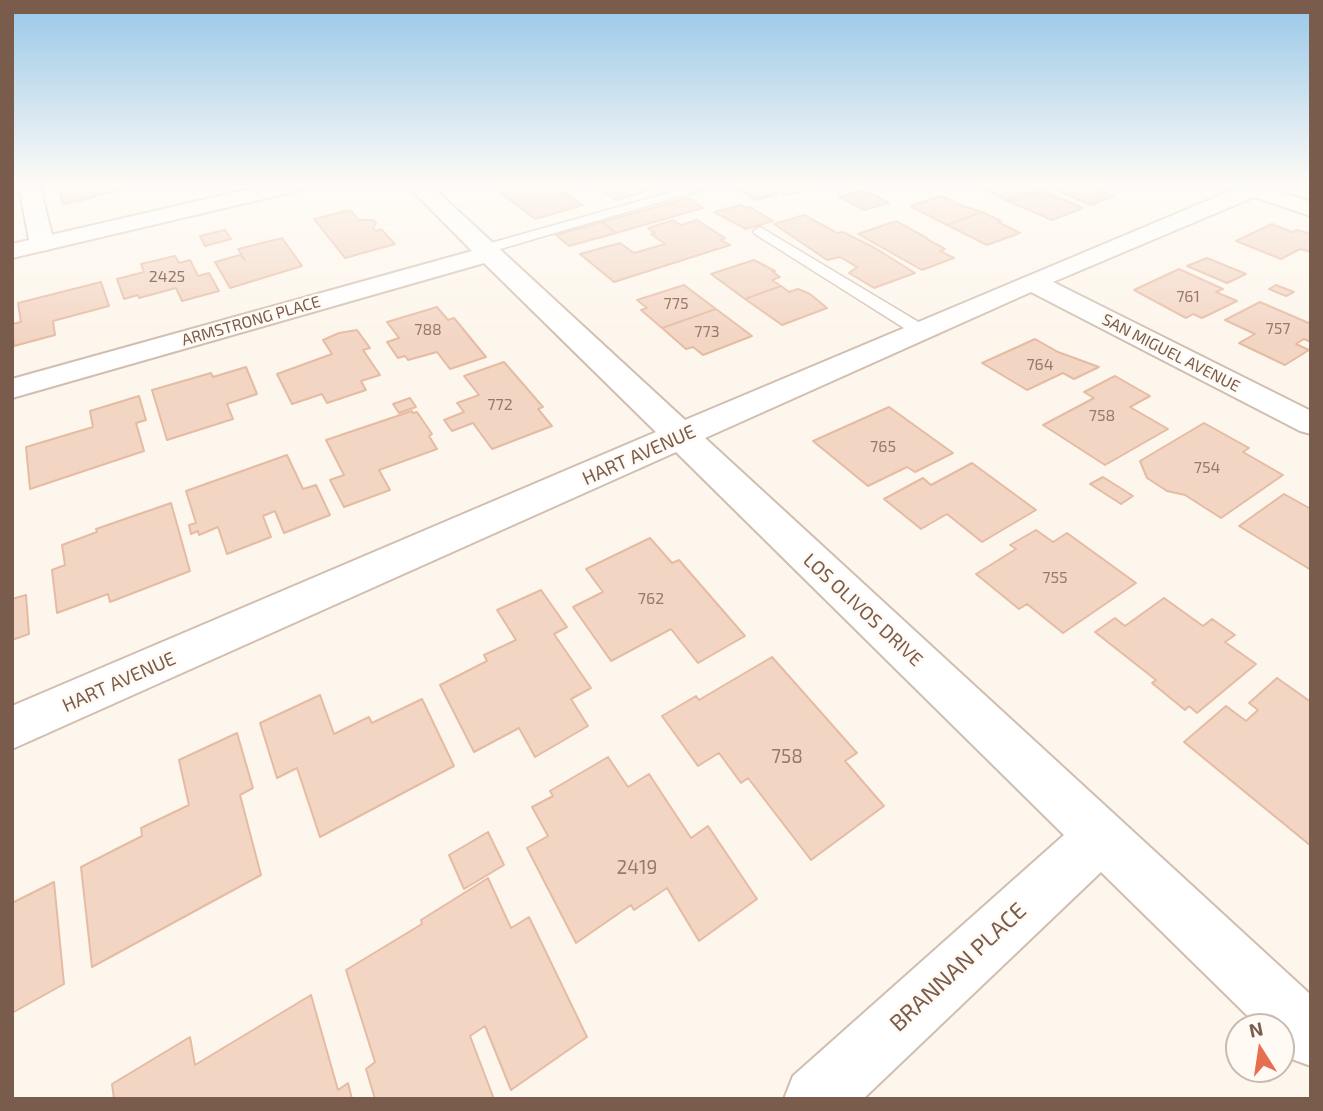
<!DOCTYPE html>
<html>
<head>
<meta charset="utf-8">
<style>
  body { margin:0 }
  #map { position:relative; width:1323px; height:1111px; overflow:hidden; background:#fdf6ec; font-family:"Exo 2",sans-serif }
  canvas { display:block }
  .frame { position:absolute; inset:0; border:14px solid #7a5c4d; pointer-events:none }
  .north { position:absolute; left:1225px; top:1013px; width:70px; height:70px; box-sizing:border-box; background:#fffaf3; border:2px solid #cabbb1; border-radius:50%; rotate:348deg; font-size:19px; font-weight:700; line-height:28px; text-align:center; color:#7a5c4d }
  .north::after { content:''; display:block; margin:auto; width:24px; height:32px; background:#e76f51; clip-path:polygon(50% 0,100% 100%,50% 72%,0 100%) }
</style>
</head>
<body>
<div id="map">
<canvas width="1323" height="1111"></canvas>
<div class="frame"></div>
<div class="north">N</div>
</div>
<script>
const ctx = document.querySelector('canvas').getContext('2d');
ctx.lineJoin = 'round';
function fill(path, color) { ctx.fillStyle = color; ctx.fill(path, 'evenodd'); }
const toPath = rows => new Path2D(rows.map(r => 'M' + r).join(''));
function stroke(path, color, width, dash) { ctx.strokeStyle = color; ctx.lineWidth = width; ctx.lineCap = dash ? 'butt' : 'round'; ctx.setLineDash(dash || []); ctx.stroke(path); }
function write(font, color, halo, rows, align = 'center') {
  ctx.font = font + ' "Exo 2",sans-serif'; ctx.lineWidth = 5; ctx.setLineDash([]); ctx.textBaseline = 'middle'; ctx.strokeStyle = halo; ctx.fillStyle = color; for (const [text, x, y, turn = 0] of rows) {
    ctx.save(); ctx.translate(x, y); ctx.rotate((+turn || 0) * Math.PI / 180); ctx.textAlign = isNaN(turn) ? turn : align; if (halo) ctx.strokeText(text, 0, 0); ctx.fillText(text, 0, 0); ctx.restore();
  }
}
const building = toPath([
  [91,184,133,184,135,188,95,196,91,184],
  [91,184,96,197,63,204,57,185,91,184],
  [489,184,577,184,581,188,565,192,583,205,535,219,489,184],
  [594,184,670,184,616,200,594,184],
  [761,184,778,194,756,200,739,190,761,184],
  [779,184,826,184,788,195,772,186,779,184],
  [974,184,1027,184,1041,190,1008,201,974,184],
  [1042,184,1090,185,1113,196,1091,205,1042,184],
  [864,190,889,203,864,210,839,197,864,190],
  [1041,190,1083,208,1052,220,1008,201,1041,190],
  [942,196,960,205,982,212,947,225,910,206,942,196],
  [688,198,703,208,616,233,602,222,688,198],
  [740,205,746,208,750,207,773,221,746,229,714,212,740,205],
  [350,210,359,220,373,220,376,223,373,228,376,231,381,229,395,244,345,258,314,219,350,210],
  [982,212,1001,221,998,222,1020,233,987,245,947,225,982,212],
  [804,215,837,233,843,232,875,248,915,273,874,288,849,273,857,267,840,257,827,260,774,224,804,215],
  [673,220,681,225,697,220,725,238,721,240,730,245,614,282,580,254,620,243,634,253,665,244,651,234,655,233,648,228,673,220],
  [896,221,927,238,925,238,945,249,940,251,954,258,922,270,858,234,896,221],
  [602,222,616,233,569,246,556,235,602,222],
  [1272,224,1292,232,1297,230,1311,234,1311,252,1300,249,1281,259,1236,241,1272,224],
  [225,230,231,239,205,246,200,236,225,230],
  [282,238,302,266,230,288,215,262,240,255,245,260,238,249,282,238],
  [175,256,179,263,190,260,198,276,209,273,219,291,182,301,176,288,139,298,138,295,124,299,117,279,144,272,141,264,175,256],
  [1207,258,1246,274,1227,283,1187,266,1207,258],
  [754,260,775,271,772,271,780,277,772,280,781,286,745,299,711,274,754,260],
  [1179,269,1223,289,1216,292,1237,301,1202,318,1193,314,1186,318,1134,290,1179,269],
  [101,282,109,306,53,321,55,335,14,346,12,324,21,322,18,303,101,282],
  [684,285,716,309,662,328,641,310,647,308,637,300,684,285],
  [1276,285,1294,292,1286,296,1269,289,1276,285],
  [781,286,789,292,798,289,810,294,827,308,782,325,745,299,781,286],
  [1260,302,1311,324,1311,342,1304,339,1296,344,1309,350,1285,365,1239,343,1255,334,1225,320,1260,302],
  [437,307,448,320,454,318,486,357,450,369,437,352,408,360,405,356,398,358,387,342,399,338,387,322,437,307],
  [716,309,752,336,703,355,693,347,686,349,662,328,716,309],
  [357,330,370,348,363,350,380,375,361,381,366,390,327,403,322,394,292,404,277,374,332,354,323,340,339,333,357,330],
  [1035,339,1058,352,1099,367,1074,379,1063,373,1027,390,982,363,1035,339],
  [504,362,543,407,538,409,552,426,492,449,473,423,452,431,444,420,464,412,457,403,479,395,464,376,504,362],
  [246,367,257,394,227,404,233,419,167,440,152,390,211,373,213,377,246,367],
  [1115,376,1150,396,1130,407,1168,429,1105,465,1043,425,1094,398,1084,392,1115,376],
  [139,396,146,420,136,423,144,451,30,489,26,447,93,427,90,411,139,396],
  [410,398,416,407,399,413,393,404,410,398],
  [889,407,953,453,915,472,907,467,868,486,813,441,889,407],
  [412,411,413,413,417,412,432,434,429,436,437,449,379,470,390,490,344,507,330,480,344,475,326,440,412,411],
  [1204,423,1249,448,1243,452,1283,475,1221,518,1185,495,1167,491,1147,478,1140,461,1204,423],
  [287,455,303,489,316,485,330,515,284,533,275,511,263,516,271,537,227,554,218,527,199,535,198,531,191,534,189,525,196,523,186,491,287,455],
  [972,463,1036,510,982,542,947,514,921,529,884,499,923,478,931,485,972,463],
  [1103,477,1133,496,1121,504,1090,484,1103,477],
  [1284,494,1311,509,1311,570,1239,526,1284,494],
  [171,503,190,571,110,602,108,594,57,613,52,570,65,565,62,545,97,532,96,529,171,503],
  [1036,530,1053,542,1067,533,1136,583,1063,633,1027,604,1019,609,976,574,1016,549,1010,545,1036,530],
  [650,538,672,563,679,560,745,636,698,663,671,629,611,661,573,607,603,592,586,569,650,538],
  [541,590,567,627,554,634,591,688,571,699,588,726,535,757,519,728,474,752,440,685,487,661,484,655,516,640,497,610,541,590],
  [26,595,29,634,12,640,12,599,26,595],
  [1164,598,1203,626,1212,619,1235,635,1225,642,1256,664,1197,713,1189,706,1185,710,1152,683,1156,680,1095,632,1115,618,1125,626,1164,598],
  [772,657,857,753,845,761,884,806,811,860,748,778,741,783,719,753,698,766,662,716,696,696,699,700,772,657],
  [1277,678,1311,702,1311,846,1184,742,1226,706,1246,721,1258,710,1249,703,1277,678],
  [320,695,334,734,369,717,372,723,422,699,454,766,320,837,297,768,277,778,260,723,320,695],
  [237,733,253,788,240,795,261,875,92,967,81,867,142,836,141,828,189,805,179,760,237,733],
  [608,757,628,787,649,774,691,838,708,826,757,899,699,941,667,888,634,910,631,905,576,943,527,848,548,836,532,807,553,796,550,791,608,757],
  [488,832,504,865,464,889,449,855,488,832],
  [488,878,511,928,529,917,587,1037,511,1090,485,1026,470,1036,494,1099,375,1099,366,1069,375,1062,346,970,422,924,421,920,488,878],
  [54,882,64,984,12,1013,12,903,54,882],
  [311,995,338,1090,348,1083,352,1099,114,1099,112,1084,190,1037,195,1065,311,995]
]);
fill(building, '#f3d5c3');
stroke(building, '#e6bba3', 2);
const lane = toPath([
  [700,184,722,184,490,252,485,253,478,249,480,246,700,184],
  [760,227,927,327,929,331,927,335,915,335,755,234,753,231,760,227]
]);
const street = toPath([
  [12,184,40,186,54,244,50,249,42,251,34,249,30,244,20,192,12,191,12,184],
  [406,184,429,184,685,420,1247,184,1276,184,1272,189,1311,202,1311,216,1254,197,1053,282,1311,411,1311,434,1300,431,1031,292,705,438,1311,995,1311,1066,1289,1058,1281,1049,1281,1027,1259,1027,1101,872,863,1099,784,1099,793,1076,1064,835,676,452,12,749,12,706,656,432,484,263,12,398,12,379,472,251,406,184]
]);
const secondary = toPath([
  [271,184,311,184,309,189,301,190,12,258,12,244,271,184]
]);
stroke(lane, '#d1beb0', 3);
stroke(street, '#d1beb0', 4);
stroke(secondary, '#d6c0b0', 4);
fill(lane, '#fff');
fill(street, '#fff');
fill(secondary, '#fff');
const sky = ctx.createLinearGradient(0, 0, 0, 340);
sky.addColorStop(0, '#97c7e8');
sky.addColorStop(0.54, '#fefbf6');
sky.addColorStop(1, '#fefbf600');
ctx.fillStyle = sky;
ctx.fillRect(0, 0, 1323, 340);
write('16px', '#987a6a', null, [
  ["2425",167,277],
  ["761",1188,297],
  ["775",676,304],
  ["757",1278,329],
  ["788",428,330],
  ["773",707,332],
  ["764",1040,365],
  ["772",500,405],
  ["758",1102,416],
  ["765",883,447],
  ["754",1207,468],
  ["755",1055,578],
  ["762",651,599]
]);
write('16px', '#7a5c4d', '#fffaf3', [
  ["ARMSTRONG PLACE",251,321,-16],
  ["SAN MIGUEL AVENUE",1171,353,27]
]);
write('19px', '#7a5c4d', '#fffaf3', [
  ["HART AVENUE",639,455,-24],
  ["LOS OLIVOS DRIVE",863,610,43],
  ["HART AVENUE",119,682,-24]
]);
write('19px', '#987a6a', null, [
  ["758",787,757],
  ["2419",637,868]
]);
write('23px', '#7a5c4d', '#fffaf3', [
  ["BRANNAN PLACE",958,967,-43]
]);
</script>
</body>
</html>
